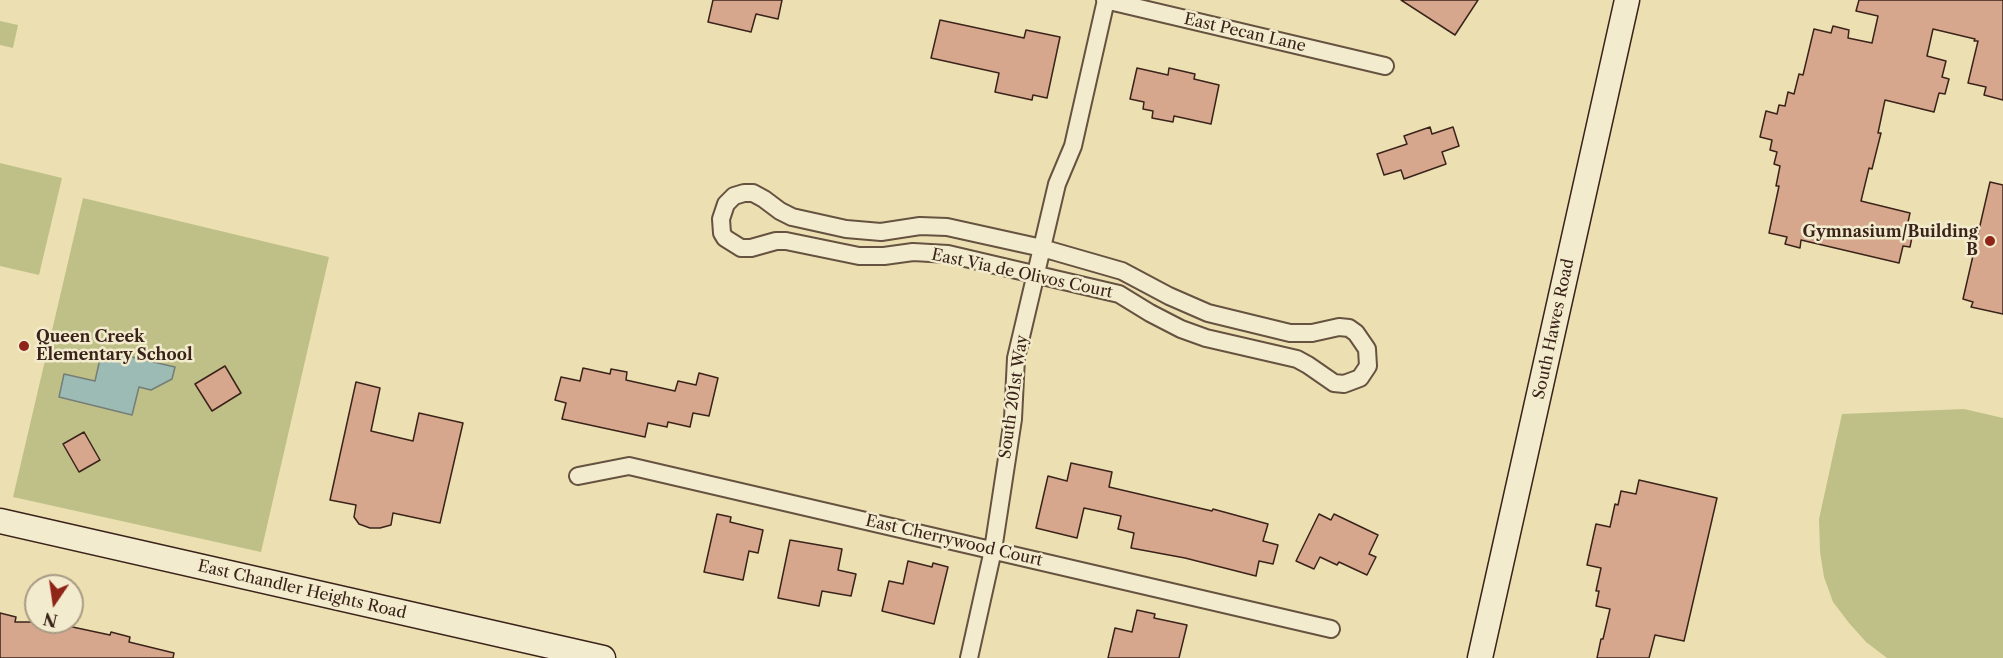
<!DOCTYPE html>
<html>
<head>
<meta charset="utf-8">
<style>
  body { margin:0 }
  #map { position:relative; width:2003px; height:658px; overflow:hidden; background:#ece0b2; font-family:"Libre Caslon Text",serif }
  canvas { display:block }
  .north { position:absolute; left:24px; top:574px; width:60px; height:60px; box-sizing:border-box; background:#f3ebcd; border:2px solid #a99b85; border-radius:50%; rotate:193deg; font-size:16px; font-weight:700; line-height:24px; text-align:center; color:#3a231a }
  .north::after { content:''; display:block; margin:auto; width:21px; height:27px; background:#8f2418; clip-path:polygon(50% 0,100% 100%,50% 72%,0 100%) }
</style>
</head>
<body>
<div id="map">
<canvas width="2003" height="658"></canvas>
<div class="north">N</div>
</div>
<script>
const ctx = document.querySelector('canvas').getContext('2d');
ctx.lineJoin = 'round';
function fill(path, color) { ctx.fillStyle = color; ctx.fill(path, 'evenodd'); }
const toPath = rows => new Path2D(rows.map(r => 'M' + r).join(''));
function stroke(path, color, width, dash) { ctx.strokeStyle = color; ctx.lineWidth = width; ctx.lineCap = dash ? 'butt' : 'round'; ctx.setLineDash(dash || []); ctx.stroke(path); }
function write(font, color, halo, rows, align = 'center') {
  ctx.font = font + ' "Libre Caslon Text",serif'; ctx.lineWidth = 5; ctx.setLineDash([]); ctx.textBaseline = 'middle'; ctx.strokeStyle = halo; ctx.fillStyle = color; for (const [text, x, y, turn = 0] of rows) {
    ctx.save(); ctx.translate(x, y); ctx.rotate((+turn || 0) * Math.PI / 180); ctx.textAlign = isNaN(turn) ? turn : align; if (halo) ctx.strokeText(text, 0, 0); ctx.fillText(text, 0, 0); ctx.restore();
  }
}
fill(toPath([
  [0,21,18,25,13,48,0,45],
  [0,163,62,178,39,275,0,266],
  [83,198,329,257,261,552,13,497],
  [1964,409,2003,418,2003,658,1887,658,1866,642,1849,623,1833,602,1824,577,1820,552,1819,519,1842,414]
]), '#bfc087');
const water = toPath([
  [102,350,175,367,172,379,151,390,139,387,132,415,59,397,64,374,95,381,102,350]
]);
fill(water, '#9cbbb5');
stroke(water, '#757e77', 1.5);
const building = toPath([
  [713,0,782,0,778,19,756,14,751,32,708,22,713,0],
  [1401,0,1478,0,1455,35,1401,0],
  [1859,0,2003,0,2003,100,1984,95,1986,87,1968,83,1978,41,1974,41,1975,39,1933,29,1927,56,1946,61,1942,77,1949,79,1945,94,1939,93,1934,112,1885,100,1878,133,1881,133,1872,169,1869,168,1861,201,1910,213,1906,231,1913,232,1910,247,1903,246,1899,263,1801,240,1800,248,1785,244,1787,237,1769,233,1779,186,1776,186,1780,166,1774,164,1777,152,1770,150,1772,140,1760,137,1766,111,1777,114,1779,105,1785,106,1788,92,1794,94,1799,74,1803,75,1814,29,1831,33,1833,26,1849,30,1848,38,1872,43,1878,16,1856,11,1859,0],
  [940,20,1024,38,1026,30,1060,37,1047,98,1033,95,1032,100,995,92,999,73,931,58,940,20],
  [1137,68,1168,75,1169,68,1195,74,1194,79,1219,85,1211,124,1174,116,1173,122,1152,118,1153,111,1143,109,1144,102,1130,99,1137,68],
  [1430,127,1432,134,1453,127,1459,146,1442,152,1446,164,1404,179,1401,170,1384,175,1377,154,1407,144,1404,136,1430,127],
  [1990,182,2003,185,2003,314,1971,307,1973,302,1963,299,1990,182],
  [225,366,241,393,212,411,195,384,225,366],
  [583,368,610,374,611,369,627,372,626,380,675,391,678,381,696,385,699,373,718,378,709,416,693,413,690,427,668,422,667,427,648,423,645,437,562,419,566,403,555,400,561,377,580,381,583,368],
  [356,382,380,388,371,431,413,441,419,413,463,423,440,523,393,513,391,525,380,528,370,528,359,524,354,517,356,505,330,500,356,382],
  [84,432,100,460,79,472,63,444,84,432],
  [1071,463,1112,472,1109,487,1212,511,1213,509,1268,524,1263,541,1278,545,1273,564,1259,561,1256,576,1185,558,1131,548,1134,533,1118,529,1121,516,1084,508,1077,538,1036,528,1048,476,1067,481,1071,463],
  [1639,480,1717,498,1684,641,1655,635,1649,658,1597,658,1601,639,1603,639,1610,609,1596,606,1599,591,1596,591,1601,568,1587,565,1596,524,1610,527,1615,504,1618,505,1621,491,1636,494,1639,480],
  [717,514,731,517,730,522,763,530,758,553,749,551,743,580,704,572,717,514],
  [1319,514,1331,520,1334,514,1378,535,1369,554,1376,557,1367,575,1339,562,1337,565,1320,557,1314,569,1296,561,1319,514],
  [790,540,842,549,838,570,856,574,851,596,822,591,819,606,778,598,790,540],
  [908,561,932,567,933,563,948,567,934,624,882,611,889,581,903,584,908,561],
  [1137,610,1155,614,1154,618,1187,625,1179,658,1108,658,1115,628,1132,632,1137,610],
  [0,613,16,617,15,622,49,622,110,635,111,632,130,637,129,642,174,653,173,658,0,658,0,613]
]);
fill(building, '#d7a78d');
stroke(building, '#3a231a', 1.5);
const minor = toPath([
  [1105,0,1385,66],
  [744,193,753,193,764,199,780,211,792,217,846,229,881,232,920,226,947,227,1042,248,1122,271,1169,296,1208,313,1290,333,1312,333,1339,327,1349,328,1356,333,1367,349,1368,366,1360,378,1344,384,1334,383,1308,365,1297,359,1206,338,1181,329,1150,313,1119,294,948,254,913,252,884,256,859,256,786,241,776,241,751,248,741,248,725,238,722,233,721,219,726,204,734,196,744,193],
  [578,476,629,466,1331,629],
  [969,658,993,550,1013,419,1016,358,1057,184,1073,146,1106,0]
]);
const secondary = toPath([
  [0,521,603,658],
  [1480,658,1627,0]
]);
stroke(minor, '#665240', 20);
stroke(secondary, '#3a231a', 27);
stroke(minor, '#f3ebcd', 16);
stroke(secondary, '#f3ebcd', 24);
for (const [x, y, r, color] of [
  [1990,241,6,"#8f2418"],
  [24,346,6,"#8f2418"]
]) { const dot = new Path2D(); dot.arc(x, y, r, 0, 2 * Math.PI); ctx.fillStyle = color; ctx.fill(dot); stroke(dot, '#f3ebcd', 2); }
write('16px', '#3a231a', '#f3ebcd', [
  ["East Pecan Lane",1245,33,13],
  ["East Via de Olivos Court",1022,274,12],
  ["South Hawes Road",1554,329,-78],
  ["South 201st Way",1014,397,-82],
  ["East Cherrywood Court",954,541,13],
  ["East Chandler Heights Road",302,590,13]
]);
write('bold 16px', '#3a231a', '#f3ebcd', [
  ["Gymnasium/Building",1978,232],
  ["B",1978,250],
  ["Queen Creek",36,337,"left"],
  ["Elementary School",36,355,"left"]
], 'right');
</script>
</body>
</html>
